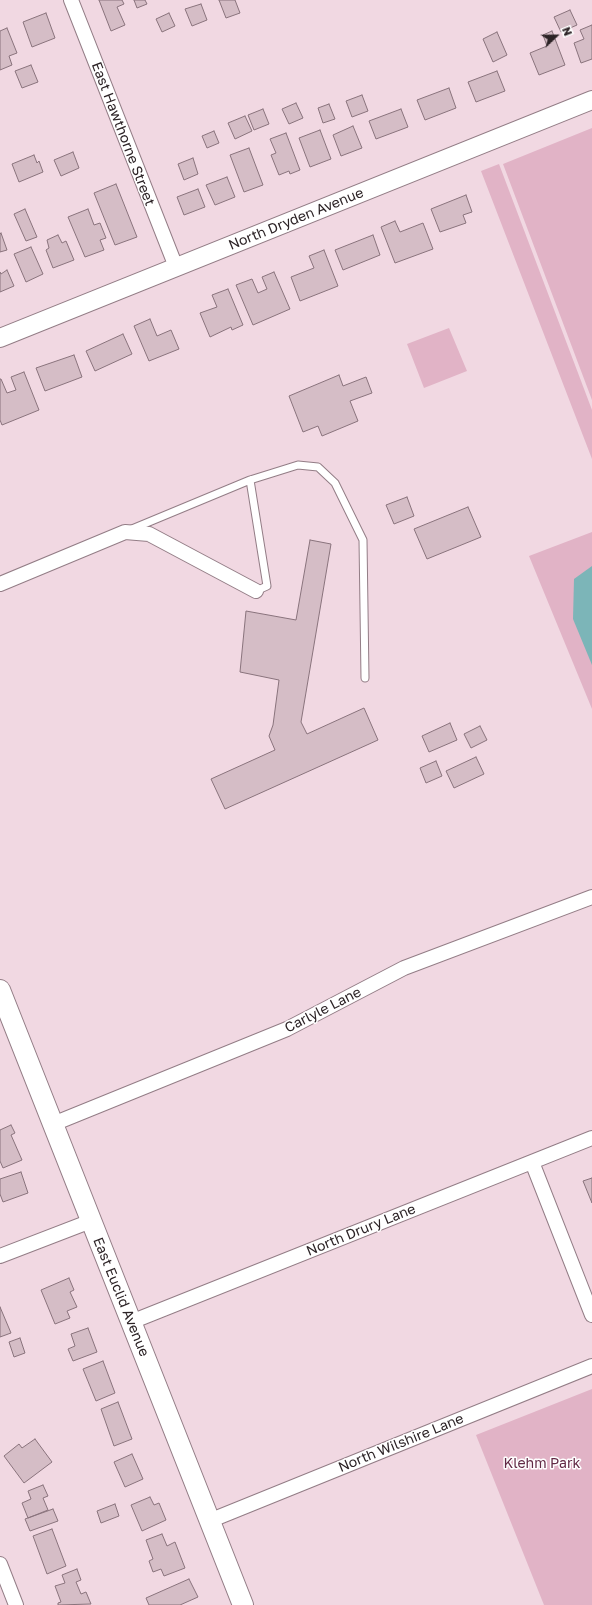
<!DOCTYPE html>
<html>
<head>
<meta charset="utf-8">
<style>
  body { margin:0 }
  #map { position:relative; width:592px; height:1605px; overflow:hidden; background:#f1d8e2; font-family:"Golos Text",sans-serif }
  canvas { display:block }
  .north { position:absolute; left:536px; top:16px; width:40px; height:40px; -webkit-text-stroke:3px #fff; paint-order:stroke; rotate:68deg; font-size:11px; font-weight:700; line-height:16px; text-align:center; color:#2c2326 }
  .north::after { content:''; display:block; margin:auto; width:14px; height:18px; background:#2c2326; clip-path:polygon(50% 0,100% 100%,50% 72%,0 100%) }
</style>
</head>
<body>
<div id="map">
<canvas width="592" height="1605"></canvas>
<div class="north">N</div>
</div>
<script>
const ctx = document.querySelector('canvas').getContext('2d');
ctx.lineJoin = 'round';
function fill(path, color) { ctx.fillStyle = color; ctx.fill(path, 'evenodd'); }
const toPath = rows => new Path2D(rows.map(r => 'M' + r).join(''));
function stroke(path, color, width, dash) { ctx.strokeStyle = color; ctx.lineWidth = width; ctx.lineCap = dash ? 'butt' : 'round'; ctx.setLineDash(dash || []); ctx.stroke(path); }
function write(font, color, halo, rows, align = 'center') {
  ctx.font = font + ' "Golos Text",sans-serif'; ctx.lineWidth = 3; ctx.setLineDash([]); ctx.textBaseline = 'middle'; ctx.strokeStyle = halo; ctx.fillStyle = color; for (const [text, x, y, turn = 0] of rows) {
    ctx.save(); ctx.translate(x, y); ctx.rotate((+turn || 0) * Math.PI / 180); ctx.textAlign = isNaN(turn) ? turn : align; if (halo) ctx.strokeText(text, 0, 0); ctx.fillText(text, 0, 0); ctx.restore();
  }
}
fill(toPath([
  [592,128,592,400,503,164],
  [499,164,592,410,592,459,481,171],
  [449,328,467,371,424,388,407,344],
  [592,532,592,709,529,556],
  [592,1389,592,1605,544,1605,476,1435]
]), '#e1b3c6');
fill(toPath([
  [592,566,592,665,573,619,574,579]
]), '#7cb5b8');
const building = toPath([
  [99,0,122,0,124,4,117,7,125,25,111,31,99,0],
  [134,0,145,0,147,4,137,8,134,0],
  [219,0,235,0,240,13,226,18,219,0],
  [201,4,207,20,192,26,185,9,201,4],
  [570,10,577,25,561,32,554,17,570,10],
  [46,13,55,38,32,47,23,22,46,13],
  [169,13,175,26,162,32,156,19,169,13],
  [592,25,592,59,581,63,574,43,584,39,580,30,592,25],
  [7,28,17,53,9,56,12,65,0,70,0,31,7,28],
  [552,31,565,65,539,75,530,53,547,46,543,35,552,31],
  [497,32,507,55,493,62,483,39,497,32],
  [31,65,38,82,22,88,15,71,31,65],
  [497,71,505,91,476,102,468,82,497,71],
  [449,88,456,108,425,120,417,100,449,88],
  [362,95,368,111,352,117,346,101,362,95],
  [296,103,303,118,289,124,282,109,296,103],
  [329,104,335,119,323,123,318,108,329,104],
  [263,109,269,124,254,130,248,115,263,109],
  [401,109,408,127,376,139,369,121,401,109],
  [245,116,252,131,235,139,228,123,245,116],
  [353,126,362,148,341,156,333,135,353,126],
  [320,130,331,159,310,167,299,138,320,130],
  [214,131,219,143,207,148,202,136,214,131],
  [286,133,300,170,290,174,289,171,279,175,271,155,276,153,270,139,286,133],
  [249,148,263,185,244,192,230,155,249,148],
  [73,152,79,168,61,176,54,160,73,152],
  [34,155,37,163,39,161,43,172,19,182,12,164,34,155],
  [193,158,198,174,184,180,178,164,193,158],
  [227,177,235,197,215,205,206,185,227,177],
  [116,184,137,237,115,245,94,193,116,184],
  [198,189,205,207,184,215,177,197,198,189],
  [466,195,472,212,463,215,466,223,440,232,431,209,466,195],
  [25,209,37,237,26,241,14,214,25,209],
  [88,209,94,225,100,223,106,238,100,240,104,250,85,257,68,217,88,209],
  [395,221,400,232,423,223,433,249,395,263,381,227,395,221],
  [1,233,7,250,0,252,0,234,1,233],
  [58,235,62,243,66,241,74,260,53,268,46,250,49,248,47,240,58,235],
  [373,235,380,255,343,270,335,250,373,235],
  [31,247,43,274,26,282,14,254,31,247],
  [324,250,338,286,300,301,291,277,314,268,309,256,324,250],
  [7,270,14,286,0,292,0,272,1,274,7,270],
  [274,272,290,309,253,325,236,285,252,279,258,293,267,289,262,277,274,272],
  [228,289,243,325,232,330,231,327,210,337,200,313,217,307,212,295,228,289],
  [150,319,157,336,171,330,179,349,149,361,134,326,150,319],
  [123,334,132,354,95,371,86,351,123,334],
  [74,355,82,377,45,391,36,368,74,355],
  [24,372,39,410,2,425,0,420,0,379,1,379,7,393,16,390,11,377,24,372],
  [339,375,343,386,366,377,372,393,350,401,358,421,322,436,318,426,303,432,289,396,339,375],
  [407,497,414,516,394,524,386,505,407,497],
  [468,507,481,537,427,559,414,529,468,507],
  [310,540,331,544,301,722,307,734,364,708,378,740,225,809,211,779,275,750,269,736,273,725,279,680,240,672,246,611,296,620,310,540],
  [450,723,457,740,429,752,422,736,450,723],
  [480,726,487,740,471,748,464,734,480,726],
  [476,757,484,774,454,788,446,771,476,757],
  [436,761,442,776,426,783,420,768,436,761],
  [11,1125,15,1133,11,1135,22,1160,3,1168,0,1161,0,1130,11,1125],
  [21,1172,28,1193,3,1202,0,1194,0,1179,21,1172],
  [592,1178,592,1203,583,1181,592,1178],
  [69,1278,74,1290,70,1292,77,1307,67,1311,70,1318,55,1324,41,1290,69,1278],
  [0,1307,11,1333,0,1337,0,1307],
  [88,1328,97,1352,73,1361,68,1349,75,1346,71,1334,88,1328],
  [20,1338,25,1353,14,1357,9,1342,20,1338],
  [103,1361,115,1393,96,1401,83,1369,103,1361],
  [118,1402,132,1439,114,1446,101,1409,118,1402],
  [35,1439,52,1462,24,1483,4,1456,19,1444,22,1448,35,1439],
  [132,1454,143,1479,125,1487,114,1462,132,1454],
  [43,1485,48,1496,43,1498,48,1510,28,1518,22,1503,31,1499,28,1491,43,1485],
  [150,1497,154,1505,159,1503,166,1520,142,1531,131,1505,150,1497],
  [115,1504,119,1516,101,1523,97,1511,115,1504],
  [53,1509,58,1521,30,1531,25,1519,53,1509],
  [52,1529,66,1566,47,1574,33,1536,52,1529],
  [162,1534,167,1546,175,1542,185,1568,164,1576,161,1569,153,1572,149,1561,153,1559,146,1540,162,1534],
  [77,1569,81,1580,76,1582,81,1594,86,1592,91,1604,58,1605,58,1603,61,1602,55,1586,65,1583,62,1575,77,1569],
  [189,1579,198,1597,180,1605,149,1605,146,1598,189,1579]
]);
fill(building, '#d5bdc6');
stroke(building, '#89737c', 1);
const service = toPath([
  [132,529,250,480],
  [256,591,267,586,250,480,298,465,318,467,335,483,363,540,365,678]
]);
const minor = toPath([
  [71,0,176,267],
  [0,584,125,532,149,534,256,591],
  [53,1124,287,1029,404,968,592,897],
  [532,1162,592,1315],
  [0,1256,91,1221],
  [131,1322,592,1138],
  [209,1521,592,1366],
  [0,1564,16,1605]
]);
const tertiary = toPath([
  [0,338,592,100]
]);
const secondary = toPath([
  [0,990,243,1605]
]);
stroke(service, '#937d86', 9);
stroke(minor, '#937d86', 16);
stroke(tertiary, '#937d86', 20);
stroke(secondary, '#937d86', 22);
stroke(service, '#fff', 7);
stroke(minor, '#fff', 14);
stroke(tertiary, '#fff', 18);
stroke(secondary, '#fff', 20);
write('14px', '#2c2326', '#fff', [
  ["East Hawthorne Street",123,134,69],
  ["North Dryden Avenue",296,219,-22],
  ["Carlyle Lane",323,1010,-27],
  ["North Drury Lane",361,1230,-22],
  ["East Euclid Avenue",121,1297,68],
  ["North Wilshire Lane",401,1443,-22]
]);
write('14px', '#622945', '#fff', [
  ["Klehm Park",542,1464]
]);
</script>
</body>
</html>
